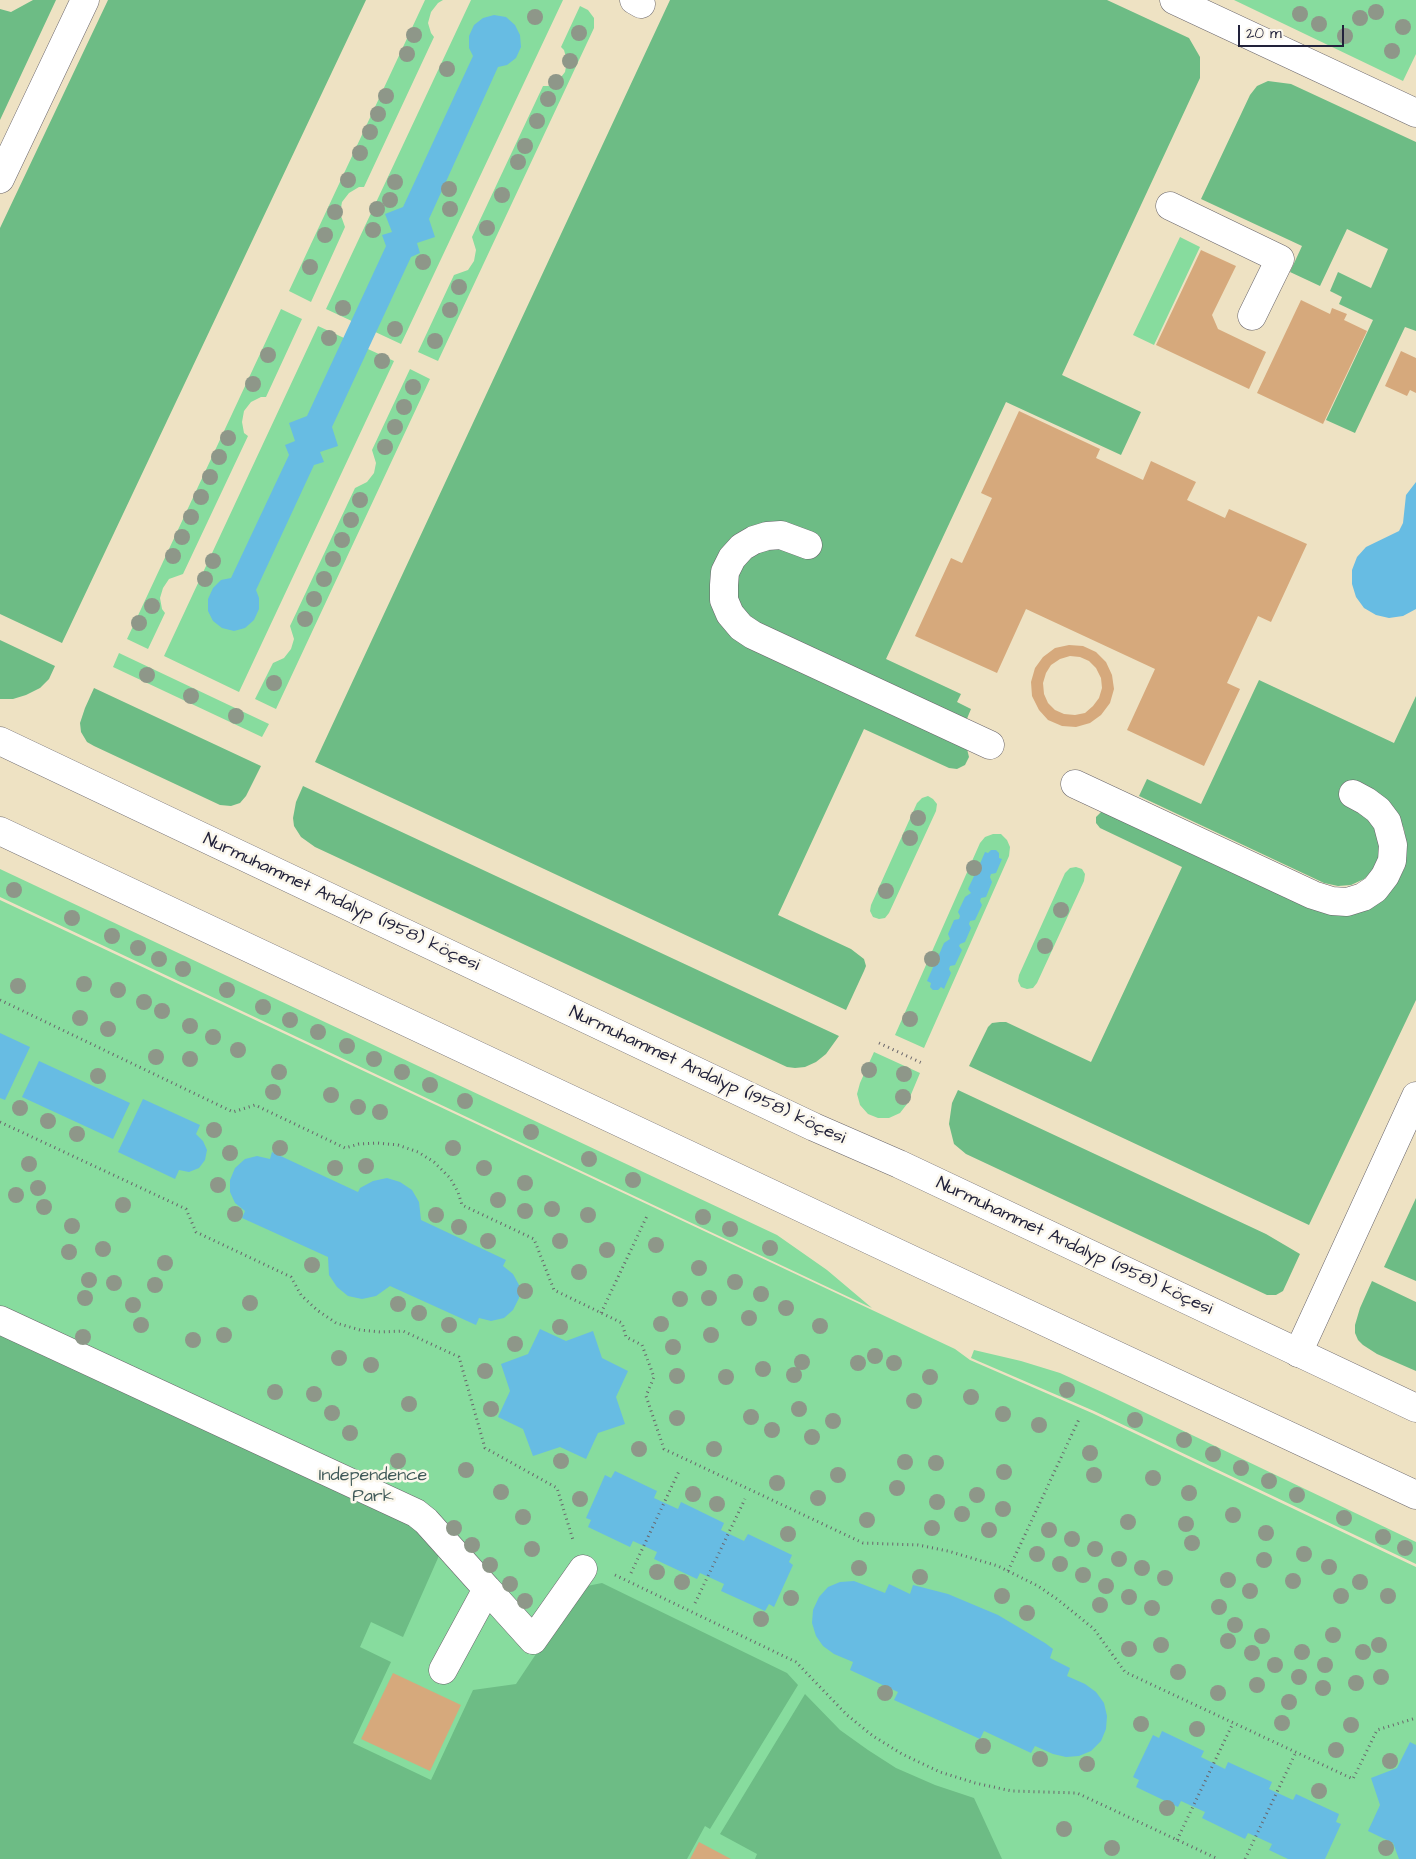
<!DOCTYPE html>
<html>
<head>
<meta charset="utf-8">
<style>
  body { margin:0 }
  #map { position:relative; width:1416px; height:1859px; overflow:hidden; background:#eee2c3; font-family:"Architects Daughter",sans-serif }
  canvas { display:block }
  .scale { position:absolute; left:1238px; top:25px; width:106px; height:22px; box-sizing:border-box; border:2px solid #22223b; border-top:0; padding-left:6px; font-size:15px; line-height:18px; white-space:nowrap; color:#22223b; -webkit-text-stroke:4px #fbf7ec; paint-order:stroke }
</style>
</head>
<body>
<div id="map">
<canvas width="1416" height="1859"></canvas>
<div class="scale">20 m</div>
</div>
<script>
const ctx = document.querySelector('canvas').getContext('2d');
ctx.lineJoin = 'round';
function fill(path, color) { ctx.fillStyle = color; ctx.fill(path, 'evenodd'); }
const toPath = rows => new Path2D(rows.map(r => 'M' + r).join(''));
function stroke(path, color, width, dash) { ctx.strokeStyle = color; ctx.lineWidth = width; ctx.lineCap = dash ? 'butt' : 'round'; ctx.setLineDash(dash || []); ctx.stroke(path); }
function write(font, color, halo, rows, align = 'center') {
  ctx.font = font + ' "Architects Daughter",sans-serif'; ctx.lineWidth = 5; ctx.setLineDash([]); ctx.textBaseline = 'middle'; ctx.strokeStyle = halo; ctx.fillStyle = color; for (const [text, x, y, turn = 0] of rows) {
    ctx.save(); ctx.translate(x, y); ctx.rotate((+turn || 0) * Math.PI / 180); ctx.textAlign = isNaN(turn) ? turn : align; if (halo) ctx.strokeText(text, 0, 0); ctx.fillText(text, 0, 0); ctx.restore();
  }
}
fill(toPath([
  [425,0,443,0,438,3,431,12,428,23,431,33,434,37,364,187,359,187,349,193,342,202,340,213,345,227,311,302,289,291],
  [471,0,563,0,401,344,326,309],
  [1234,0,1416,0,1416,54,1403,81],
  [580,6,588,10,594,18,594,28,438,361,418,352,454,275,468,270,474,261,476,250,472,237,543,86,548,86,558,81,565,72,567,61,564,50,561,47],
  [1180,237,1200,247,1154,345,1133,335],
  [281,309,302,319,266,397,261,397,251,402,244,411,242,422,244,433,248,436,183,574,169,579,163,588,160,598,162,609,165,613,148,649,127,639],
  [318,326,394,361,239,692,164,656],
  [410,369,430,379,276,709,255,699,273,663,284,658,291,649,294,639,290,626,355,488,367,482,374,473,376,463,372,450],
  [119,653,269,724,262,737,113,667],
  [928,796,933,799,937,804,936,811,889,913,885,918,879,919,873,917,870,911,871,905,917,803,922,798],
  [993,834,1001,834,1007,840,1010,847,1009,856,924,1048,895,1035,980,843,985,837],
  [1076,867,1082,869,1085,874,1084,881,1037,983,1033,988,1027,989,1021,987,1018,981,1019,975,1065,873,1070,868],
  [0,869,777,1235,827,1270,872,1308,0,897],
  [0,900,955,1349,970,1360,1092,1413,1416,1567,1416,1859,0,1859],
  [874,1052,920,1073,907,1104,900,1113,889,1118,878,1118,868,1114,860,1105,857,1094,860,1083],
  [974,1350,1021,1361,1060,1373,1104,1393,1416,1542,1416,1564,1094,1411,971,1358]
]), '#87dc9e');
fill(toPath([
  [33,0,56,0,0,120,0,9,11,12],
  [108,0,366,0,62,643,0,614,0,228],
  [670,0,1107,0,1189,38,1200,57,1200,78,1062,375,1141,412,1121,455,1006,402,886,659,961,694,957,702,971,709,966,721,759,626,740,606,736,592,737,578,743,566,753,555,768,524,714,606,967,749,969,757,965,765,957,769,949,768,864,729,778,915,851,949,864,959,866,966,864,971,846,1010,315,762],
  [1268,81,1291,84,1416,142,1416,331,1405,327,1355,433,1326,420,1373,320,1339,304,1342,297,1330,291,1338,272,1371,288,1388,249,1347,229,1320,286,1290,272,1302,246,1201,199,1250,95,1257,86],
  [0,640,55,666,49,679,40,688,26,695,13,699,0,699],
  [1259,680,1394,743,1416,696,1416,1000,1309,1225,969,1066,988,1027,992,1023,1000,1022,1006,1022,1091,1062,1182,867,1100,828,1096,823,1096,817,1101,812,1108,812,1314,908,1384,898,1397,883,1405,867,1407,848,1404,829,1396,812,1368,788,1351,780,1341,801,1370,818,1381,843,1380,856,1374,869,1364,879,1351,885,1338,886,1324,883,1139,796,1147,779,1201,804],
  [94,688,261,766,246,796,240,803,231,806,220,805,94,746,87,742,81,732,80,723,85,708],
  [303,786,839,1036,826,1054,816,1062,805,1067,795,1068,787,1067,315,847,301,837,294,826,293,818,296,802],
  [958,1090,1266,1234,1300,1254,1283,1291,1276,1295,1267,1295,966,1154,954,1144,949,1124,952,1103],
  [1416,1198,1416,1281,1384,1267],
  [1372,1281,1416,1302,1416,1371,1377,1354,1363,1345,1358,1340,1355,1333,1355,1325,1360,1308],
  [0,1334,396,1516,416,1528,438,1554,438,1558,403,1637,371,1622,360,1647,391,1662,353,1743,431,1780,473,1690,516,1684,574,1597,587,1586,602,1583,787,1673,798,1685,710,1829,705,1826,687,1859,0,1859],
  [805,1694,840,1730,868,1750,896,1768,935,1785,974,1798,1002,1859,755,1859,757,1854,720,1834]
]), '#6dbc85');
fill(toPath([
  [494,15,506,17,515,25,520,35,521,47,516,58,507,65,498,67,429,219,435,237,417,243,420,253,411,257,332,427,338,446,320,452,324,462,314,465,256,590,259,598,259,609,254,620,245,628,234,631,222,628,213,621,208,611,208,599,213,588,221,580,231,578,289,455,285,445,295,441,289,423,307,416,386,246,382,235,392,232,385,214,403,207,473,56,469,48,469,36,474,25,483,18],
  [1416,482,1416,609,1403,616,1389,618,1376,615,1364,608,1356,597,1352,584,1352,570,1357,557,1366,547,1399,531,1403,523,1406,495],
  [991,850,996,850,999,853,999,858,1002,859,996,873,991,874,990,877,992,882,986,897,981,898,980,901,982,905,975,920,970,921,969,924,971,928,965,942,960,944,959,946,962,950,955,965,950,966,949,969,951,973,944,989,941,987,938,990,933,990,930,987,931,983,927,981,934,965,938,964,940,961,938,957,944,943,950,939,948,934,954,920,959,919,960,916,958,912,965,897,971,893,968,889,975,874,980,872,981,870,979,866,985,852,988,853],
  [0,1033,30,1047,5,1100,0,1098],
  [39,1061,130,1103,113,1139,22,1097],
  [143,1099,200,1125,196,1134,203,1141,207,1150,205,1160,199,1168,189,1172,179,1170,175,1179,118,1152],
  [272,1152,358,1192,360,1188,373,1181,387,1178,400,1182,412,1190,419,1202,421,1220,506,1260,503,1266,513,1274,519,1285,519,1298,513,1310,504,1318,491,1321,479,1318,476,1325,390,1286,376,1296,362,1299,348,1296,337,1287,329,1275,328,1257,242,1218,245,1211,235,1203,230,1192,230,1180,235,1168,245,1159,257,1156,270,1159],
  [540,1329,566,1341,593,1331,602,1358,628,1371,616,1397,625,1424,598,1433,586,1459,560,1447,533,1456,523,1429,498,1417,510,1391,501,1364,528,1354],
  [615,1471,657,1491,654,1498,678,1509,681,1502,724,1523,721,1530,744,1541,748,1534,792,1555,789,1562,793,1565,774,1607,769,1604,765,1611,721,1591,724,1584,700,1573,697,1579,654,1559,657,1552,633,1541,630,1547,588,1527,591,1520,586,1518,605,1475,611,1478],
  [854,1581,885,1593,889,1584,910,1594,913,1585,948,1594,998,1615,1045,1643,1053,1649,1050,1658,1070,1668,1067,1676,1085,1684,1096,1692,1104,1703,1107,1716,1106,1729,1101,1741,1091,1751,1079,1756,1066,1757,1053,1754,1035,1746,1031,1753,984,1731,980,1739,894,1700,898,1692,850,1670,853,1662,834,1654,823,1646,816,1636,812,1623,813,1610,819,1597,828,1587,840,1582],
  [1162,1731,1204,1751,1201,1757,1225,1769,1228,1762,1272,1782,1269,1789,1293,1800,1296,1794,1339,1814,1336,1822,1341,1824,1325,1859,1288,1859,1269,1850,1272,1844,1248,1833,1245,1839,1202,1818,1205,1812,1181,1801,1178,1807,1136,1787,1139,1780,1133,1777,1153,1735,1159,1738],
  [1410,1742,1416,1745,1416,1859,1399,1859,1393,1843,1368,1831,1380,1805,1371,1778,1397,1768]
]), '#67bce3');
fill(toPath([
  [1201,250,1236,266,1212,315,1218,329,1266,352,1249,389,1156,345],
  [1301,300,1330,314,1332,308,1347,314,1344,320,1367,331,1323,424,1257,393],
  [1401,351,1416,358,1416,393,1410,390,1407,396,1385,386],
  [1019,411,1100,449,1096,458,1143,480,1151,461,1196,482,1187,500,1225,518,1229,509,1307,544,1271,622,1258,616,1227,683,1240,689,1204,766,1127,730,1155,669,1026,609,997,673,915,636,951,558,962,563,992,498,981,493],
  [1069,645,1083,646,1096,652,1106,662,1112,675,1114,689,1110,703,1101,715,1090,723,1076,727,1062,726,1048,720,1039,710,1032,696,1031,682,1035,668,1043,657,1055,648],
  [1070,656,1080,657,1089,661,1096,668,1101,678,1102,688,1099,698,1093,706,1085,713,1075,715,1064,714,1055,710,1048,703,1044,694,1043,683,1046,673,1051,665,1060,659],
  [393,1673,461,1705,430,1771,361,1739],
  [699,1842,731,1859,690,1859]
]), '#d6a97c');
const minor = toPath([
  [634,0,641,4],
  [1174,0,1416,113],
  [0,179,85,0],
  [1170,206,1280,259,1252,316],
  [808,545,781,535,767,536,754,540,742,547,732,558,725,572,724,585,724,600,730,614,741,627,753,635,990,745],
  [1075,784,1313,895,1332,901,1347,902,1363,897,1375,889,1385,876,1392,861,1393,845,1387,822,1378,810,1366,801,1353,794],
  [0,1320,416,1513,426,1521,487,1589,443,1670],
  [1298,1353,1416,1096],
  [487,1589,533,1640,583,1569]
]);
const major = toPath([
  [0,741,814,1127,899,1164,1416,1408],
  [0,831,923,1265,1416,1495]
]);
stroke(minor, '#69656b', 29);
stroke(major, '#69656b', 29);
stroke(toPath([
  [0,1000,233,1112,255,1105,345,1148,359,1144,377,1143,398,1145,418,1152,434,1162,450,1178,458,1192,462,1205,534,1239,554,1290,622,1323,626,1337,642,1345,654,1377,646,1396,664,1449,863,1543,918,1545,948,1551,998,1566,1038,1586,1057,1599,1094,1629,1125,1672,1353,1779,1377,1730,1416,1718],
  [879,1043,924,1064],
  [0,1122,186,1209,196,1232,291,1277,301,1295,317,1310,336,1323,360,1330,381,1332,403,1331,459,1357,485,1448,557,1488,573,1540],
  [601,1313,647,1216],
  [1008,1571,1080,1417],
  [631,1573,680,1469],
  [615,1575,796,1662,847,1715,873,1736,902,1754,940,1772,975,1783,1012,1791,1077,1793,1218,1859],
  [695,1603,745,1499],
  [1177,1840,1233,1723],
  [1245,1859,1296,1752]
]), '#69656b', 3, [1, 4]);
stroke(minor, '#fff', 28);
stroke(major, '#fff', 28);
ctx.fillStyle = '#8e9789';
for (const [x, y] of [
  [1376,12],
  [1300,14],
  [535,17],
  [1360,18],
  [1319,24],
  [1403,27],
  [579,33],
  [414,35],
  [1345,36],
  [1392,51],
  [407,54],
  [570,61],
  [447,69],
  [556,82],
  [386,96],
  [548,99],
  [378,114],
  [537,121],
  [370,132],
  [525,146],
  [360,153],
  [518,162],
  [348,180],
  [395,182],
  [449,189],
  [502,195],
  [390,200],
  [377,209],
  [450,209],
  [335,212],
  [487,228],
  [373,230],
  [325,235],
  [423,262],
  [310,267],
  [459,287],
  [343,308],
  [450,310],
  [395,329],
  [329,338],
  [435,341],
  [268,355],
  [382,361],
  [253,384],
  [413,387],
  [404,407],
  [395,427],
  [228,438],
  [385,447],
  [219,457],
  [210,477],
  [201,497],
  [360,500],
  [191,517],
  [351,520],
  [182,537],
  [342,540],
  [173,556],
  [333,559],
  [213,561],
  [205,579],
  [324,579],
  [314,599],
  [152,606],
  [305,619],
  [139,623],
  [147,675],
  [274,683],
  [191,696],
  [236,716],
  [918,818],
  [910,838],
  [974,868],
  [14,890],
  [886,891],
  [1061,910],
  [72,918],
  [112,936],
  [1045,946],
  [138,948],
  [159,959],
  [932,959],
  [183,969],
  [84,984],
  [18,986],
  [118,990],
  [227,990],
  [144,1002],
  [263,1007],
  [162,1011],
  [80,1018],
  [910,1019],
  [290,1020],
  [190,1026],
  [108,1029],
  [318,1032],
  [213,1037],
  [347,1046],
  [238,1050],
  [156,1057],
  [190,1059],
  [374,1059],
  [869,1070],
  [279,1072],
  [402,1072],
  [904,1074],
  [98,1076],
  [430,1085],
  [273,1092],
  [331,1095],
  [903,1097],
  [465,1101],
  [358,1107],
  [20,1108],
  [380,1112],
  [48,1121],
  [214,1130],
  [531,1132],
  [77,1134],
  [280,1148],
  [453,1148],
  [230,1153],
  [589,1159],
  [29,1164],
  [366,1166],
  [335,1168],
  [484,1168],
  [633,1180],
  [525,1183],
  [218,1185],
  [38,1188],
  [16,1195],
  [498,1200],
  [123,1205],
  [44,1207],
  [552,1209],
  [525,1211],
  [235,1214],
  [436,1215],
  [588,1215],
  [703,1217],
  [72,1226],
  [459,1227],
  [730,1229],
  [488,1241],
  [560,1241],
  [656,1245],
  [770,1248],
  [103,1249],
  [607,1250],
  [69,1252],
  [165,1263],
  [312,1265],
  [699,1268],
  [579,1272],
  [89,1280],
  [735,1282],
  [114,1283],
  [155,1285],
  [525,1291],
  [761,1294],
  [85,1298],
  [709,1298],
  [680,1299],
  [250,1303],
  [398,1304],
  [133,1305],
  [786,1308],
  [419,1313],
  [749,1318],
  [661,1324],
  [141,1325],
  [449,1325],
  [820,1326],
  [560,1327],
  [224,1335],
  [711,1335],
  [83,1337],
  [193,1340],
  [515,1344],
  [673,1347],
  [875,1356],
  [339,1358],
  [802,1362],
  [858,1363],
  [894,1363],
  [371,1365],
  [763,1369],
  [485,1371],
  [794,1375],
  [677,1376],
  [726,1377],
  [930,1377],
  [1067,1390],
  [275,1392],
  [314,1394],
  [971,1397],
  [914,1401],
  [409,1404],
  [491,1409],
  [799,1409],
  [332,1413],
  [1003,1414],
  [751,1417],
  [677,1418],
  [1135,1420],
  [833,1421],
  [1039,1425],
  [772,1430],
  [350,1433],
  [812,1437],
  [1184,1440],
  [639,1449],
  [714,1449],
  [1090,1453],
  [1213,1454],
  [398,1461],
  [561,1461],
  [905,1462],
  [936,1463],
  [1241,1468],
  [466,1470],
  [1004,1472],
  [838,1475],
  [1094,1475],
  [1153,1478],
  [1269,1481],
  [777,1483],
  [897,1488],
  [501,1492],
  [1189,1493],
  [693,1494],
  [977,1495],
  [1297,1495],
  [818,1498],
  [580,1499],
  [937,1502],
  [717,1504],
  [1003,1509],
  [962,1514],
  [1233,1515],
  [523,1517],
  [1344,1518],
  [867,1520],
  [1128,1522],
  [1186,1524],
  [454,1528],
  [932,1528],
  [989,1530],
  [1049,1530],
  [1266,1533],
  [788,1534],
  [1383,1537],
  [1072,1539],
  [1192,1543],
  [472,1545],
  [1405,1548],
  [532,1549],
  [1095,1549],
  [1037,1554],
  [1304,1554],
  [1119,1559],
  [1264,1560],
  [1060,1564],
  [490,1565],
  [1329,1567],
  [859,1568],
  [1142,1568],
  [657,1572],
  [1083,1575],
  [920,1577],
  [1165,1578],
  [1228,1580],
  [1293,1581],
  [682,1582],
  [1360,1582],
  [510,1584],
  [1106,1586],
  [1250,1591],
  [1002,1596],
  [1341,1596],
  [1388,1596],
  [1129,1597],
  [791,1598],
  [525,1601],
  [1100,1605],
  [1219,1607],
  [1152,1608],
  [1027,1613],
  [761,1619],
  [1235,1625],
  [1333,1635],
  [1262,1636],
  [1228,1641],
  [1161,1645],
  [1379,1645],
  [1129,1649],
  [1302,1652],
  [1363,1652],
  [1252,1653],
  [1275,1665],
  [1325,1665],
  [1178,1672],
  [1299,1677],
  [1381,1677],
  [1356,1683],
  [1257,1685],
  [1323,1688],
  [885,1693],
  [1218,1693],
  [1289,1702],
  [1282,1723],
  [1141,1724],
  [1351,1725],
  [1197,1729],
  [983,1746],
  [1336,1750],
  [1040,1759],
  [1390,1761],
  [1087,1764],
  [1319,1791],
  [1167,1808],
  [1064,1829],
  [1112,1848],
  [1386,1848]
]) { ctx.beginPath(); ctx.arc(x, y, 8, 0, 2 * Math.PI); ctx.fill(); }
write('18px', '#22223b', '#fbf7ec', [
  ["Nurmuhammet Andalyp (1958) köçesi",341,903,25],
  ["Nurmuhammet Andalyp (1958) köçesi",707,1076,25],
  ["Nurmuhammet Andalyp (1958) köçesi",1074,1247,25]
]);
write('18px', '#405a59', '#fbf7ec', [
  ["Independence",373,1476],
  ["Park",373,1497]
]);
</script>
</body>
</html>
